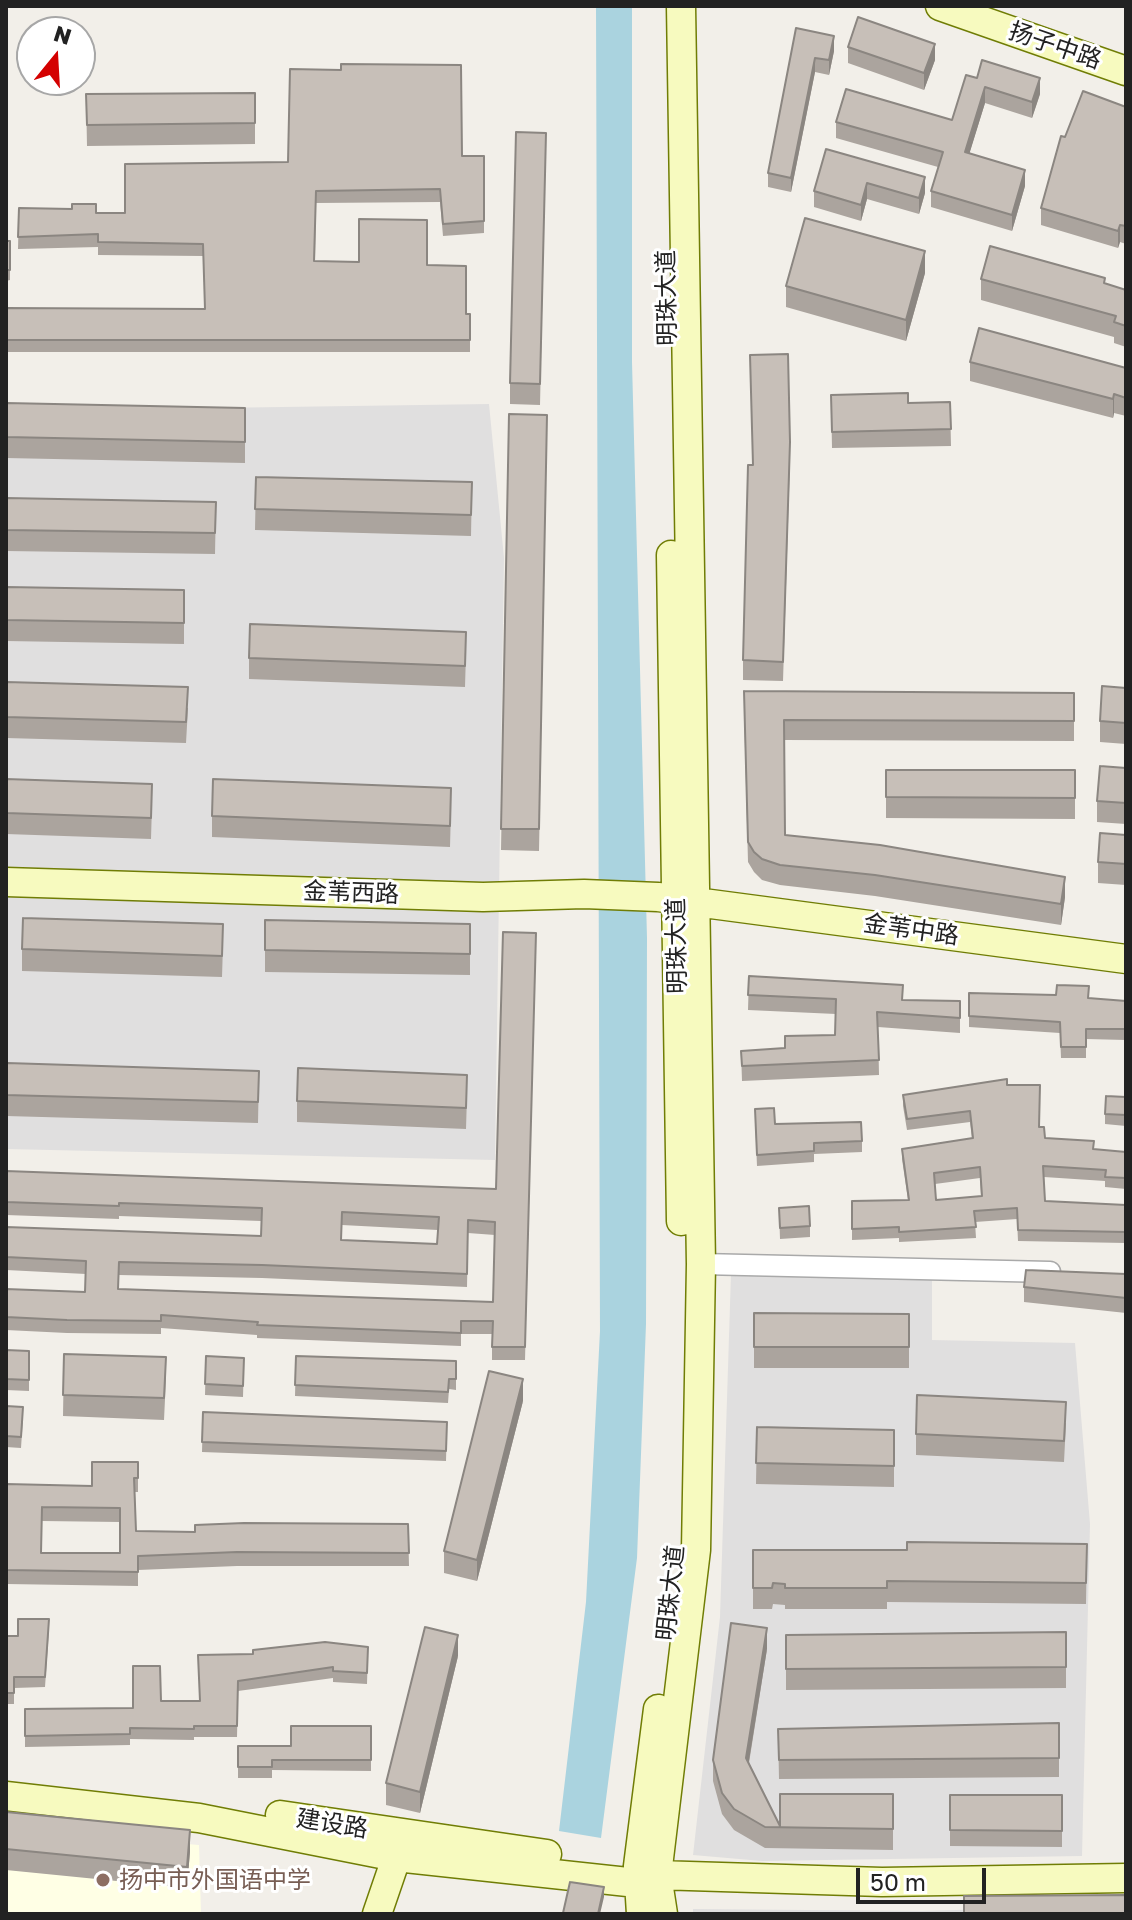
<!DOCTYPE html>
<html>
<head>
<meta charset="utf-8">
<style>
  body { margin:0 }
  #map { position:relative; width:1132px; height:1920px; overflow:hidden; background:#f2efe9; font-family:"Golos Text",sans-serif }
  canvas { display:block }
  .frame { position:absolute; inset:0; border:8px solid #222; pointer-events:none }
  .north { position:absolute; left:16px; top:16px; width:80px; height:80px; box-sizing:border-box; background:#fff; border:2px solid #a7a7a7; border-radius:50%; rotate:18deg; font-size:22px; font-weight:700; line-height:32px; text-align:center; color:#222 }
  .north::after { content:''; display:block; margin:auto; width:28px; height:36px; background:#d40000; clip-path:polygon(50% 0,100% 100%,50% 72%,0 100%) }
  .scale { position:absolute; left:856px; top:1868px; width:130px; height:36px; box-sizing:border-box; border:4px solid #222; border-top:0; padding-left:10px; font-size:24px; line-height:28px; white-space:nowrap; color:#222; -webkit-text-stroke:6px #fff; paint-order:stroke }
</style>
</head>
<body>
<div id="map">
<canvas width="1132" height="1920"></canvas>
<div class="frame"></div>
<div class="north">N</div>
<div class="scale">50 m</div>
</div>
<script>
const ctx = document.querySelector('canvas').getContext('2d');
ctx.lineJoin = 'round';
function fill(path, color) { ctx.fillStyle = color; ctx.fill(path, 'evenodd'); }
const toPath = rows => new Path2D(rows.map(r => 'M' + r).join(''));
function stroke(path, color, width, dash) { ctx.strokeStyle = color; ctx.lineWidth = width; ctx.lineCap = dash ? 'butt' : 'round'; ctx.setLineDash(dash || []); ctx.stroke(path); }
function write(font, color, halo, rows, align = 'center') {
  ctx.font = font + ' "Golos Text","Noto Sans SC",sans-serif'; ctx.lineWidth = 6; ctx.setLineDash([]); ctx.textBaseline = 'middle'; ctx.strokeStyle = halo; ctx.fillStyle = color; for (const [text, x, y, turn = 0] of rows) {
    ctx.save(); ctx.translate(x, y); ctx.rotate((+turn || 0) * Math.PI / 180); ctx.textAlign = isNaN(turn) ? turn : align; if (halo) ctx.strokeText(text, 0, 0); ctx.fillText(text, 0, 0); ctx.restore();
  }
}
fill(toPath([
  [489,404,504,558,495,1160,6,1149,6,411],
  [731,1274,932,1280,932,1340,1075,1343,1090,1524,1082,1856,762,1861,693,1855,720,1617],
  [1126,1905,1126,1914,693,1914,693,1909,922,1911]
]), '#e0dfdf');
fill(toPath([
  [6,1829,199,1845,201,1914,6,1914]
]), '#ffffe5');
fill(toPath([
  [596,6,632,6,632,362,647,938,646,1324,637,1558,601,1838,559,1831,586,1602,600,1331]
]), '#aad3df');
const street = toPath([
  [701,1264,1050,1272]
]);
const secondary = toPath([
  [940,6,1126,71],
  [671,555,681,1221],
  [6,882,483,897,584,894,658,897,1126,959],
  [6,1796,199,1818,396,1857,637,1883,657,1875,882,1882,1126,1878],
  [280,1815,547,1854],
  [377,1914,402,1841],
  [641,1914,638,1866,658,1709],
  [663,1914,657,1875,696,1550,701,1264,681,6]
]);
stroke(street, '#a9a9a9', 23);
stroke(secondary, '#707d05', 31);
stroke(street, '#fff', 20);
stroke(secondary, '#f7fabf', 28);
fill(toPath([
  [796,28,834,51,829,75,815,72,791,192,768,187,768,173],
  [848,47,935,60,924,90,848,63],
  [966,75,1040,94,1032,118,985,103,969,154,1025,186,1012,231,931,207,931,191,938,167,836,138,836,122,952,120],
  [255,93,255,144,87,146,86,94],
  [1126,107,1126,244,1120,242,1118,248,1041,225,1041,208,1065,137],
  [546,133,540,405,510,404,510,383],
  [826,149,925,193,919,214,867,199,861,221,814,207,814,191],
  [484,156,484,233,443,236,440,202,316,203,315,261,427,265,466,314,470,314,470,352,6,352,6,308,205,309,203,256,98,255,98,247,18,249,19,208,96,213,125,213,288,162],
  [6,241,10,241,10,280,6,281],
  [925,273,906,341,786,307,786,286],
  [981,279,1105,283,1126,290,1126,347,1114,343,1114,337,981,300],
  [970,362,1126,368,1126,416,1114,413,1113,418,970,381],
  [831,395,908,403,950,402,951,446,832,448],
  [6,403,245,408,245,463,6,458],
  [509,414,547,415,539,851,501,850],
  [790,461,783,681,743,680,743,660],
  [256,477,472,482,471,536,255,530],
  [6,498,216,502,215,554,6,551],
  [6,587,184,590,184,644,6,641],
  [466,653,465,687,249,679,249,658],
  [6,682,188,708,186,743,6,738],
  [1126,688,1126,744,1100,742,1100,721],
  [1074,693,1074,741,784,740,785,835,1065,897,1061,925,875,896,780,885,762,880,754,872,748,862,744,711],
  [1126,768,1126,824,1097,822,1097,801],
  [886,770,1075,770,1075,819,886,818],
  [6,779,152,805,151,839,6,834],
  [451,809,450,847,212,837,212,816],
  [1126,835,1126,885,1098,883,1098,862],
  [265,920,470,924,470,975,265,972],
  [536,933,525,1360,492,1360,492,1334,461,1334,461,1346,257,1338,257,1335,161,1328,161,1334,67,1333,6,1330,6,1289,85,1292,86,1274,6,1270,6,1227,261,1236,261,1221,119,1216,119,1219,6,1215,6,1171,496,1189],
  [342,1225,438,1230,437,1244,341,1240],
  [468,1233,495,1235,493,1302,119,1289,119,1275,262,1278,467,1287],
  [223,945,222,977,22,971,22,949],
  [749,976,903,1000,960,1001,960,1033,878,1027,879,1075,742,1081,741,1051,785,1048,835,1035,836,1014,748,1010],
  [969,993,1126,1001,1126,1040,1086,1039,1086,1058,1061,1058,1060,1033,969,1027],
  [7,1063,259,1071,258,1123,6,1116],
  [1007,1085,1039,1127,1045,1138,1094,1149,1126,1152,1126,1189,1105,1187,1105,1181,1044,1177,1045,1201,1126,1205,1126,1243,1018,1241,1017,1219,975,1222,976,1238,899,1242,899,1238,852,1240,852,1201,908,1200,902,1159,902,1149,972,1139,970,1122,907,1130,903,1106,903,1095],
  [980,1178,981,1196,936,1200,935,1184],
  [467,1096,466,1129,297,1122,297,1101],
  [1126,1097,1126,1126,1105,1124,1105,1114],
  [755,1119,862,1141,862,1152,814,1154,814,1162,757,1166],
  [779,1208,810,1226,810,1237,780,1239],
  [1126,1274,1126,1313,1024,1302,1024,1287],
  [754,1313,909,1314,909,1368,754,1368],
  [6,1350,29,1351,29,1391,6,1390],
  [64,1354,166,1378,164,1420,63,1416],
  [206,1356,244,1358,243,1397,205,1395],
  [296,1356,456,1361,456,1390,449,1389,448,1403,295,1396],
  [523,1401,477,1581,444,1573,444,1551],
  [6,1406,23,1418,21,1448,6,1447],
  [203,1412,447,1422,446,1461,202,1452],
  [1066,1423,1064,1462,916,1455,916,1434],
  [757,1427,894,1430,894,1487,756,1484],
  [138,1462,138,1492,135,1492,136,1531,195,1532,408,1524,409,1566,237,1566,138,1570,138,1586,6,1584,6,1484,92,1486],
  [42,1521,120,1522,120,1553,41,1553],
  [1087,1544,1086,1604,887,1602,887,1609,785,1609,785,1605,773,1604,772,1609,753,1609,753,1550,907,1550],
  [49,1630,45,1687,14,1688,14,1704,6,1704,6,1636,18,1636],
  [1066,1632,1066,1688,786,1690,786,1635],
  [368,1647,367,1684,333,1682,333,1678,238,1691,237,1737,194,1737,194,1740,130,1739,130,1745,25,1747,25,1709,133,1708,161,1701,200,1701,253,1654],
  [767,1649,749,1763,780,1825,893,1794,893,1850,765,1848,734,1830,722,1814,713,1781,713,1760],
  [458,1656,420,1813,386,1805,386,1783],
  [1059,1723,1059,1777,779,1779,778,1729],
  [371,1726,371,1771,272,1770,272,1778,238,1778,238,1746,291,1746],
  [950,1795,1062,1795,1062,1847,950,1846],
  [6,1812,190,1851,187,1888,6,1870]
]), '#aba49e');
fill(toPath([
  [834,36,834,51,829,75,829,60],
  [935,44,935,60,924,90,924,73],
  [815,58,815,72,791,192,791,178],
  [1040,78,1040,94,1032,118,1032,102],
  [985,87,985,103,965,168,965,152],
  [1025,170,1025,186,1012,231,1012,215],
  [925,177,925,193,919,214,919,198],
  [867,183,867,199,861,221,861,205],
  [1120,225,1120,242,1118,248,1118,231],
  [925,251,925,273,906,341,906,320],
  [1114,394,1114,413,1113,418,1113,399],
  [1065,877,1065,897,1061,925,1061,904],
  [523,1379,523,1401,477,1581,477,1560],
  [767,1628,767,1649,746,1779,746,1758],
  [458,1635,458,1656,420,1813,420,1792],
  [190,1830,190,1851,187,1888,187,1867],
  [604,1887,604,1897,600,1914,598,1914]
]), '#8b8681');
const building = toPath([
  [858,17,935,44,924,73,848,47,858,17],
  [796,28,834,36,829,60,815,58,791,178,768,173,796,28],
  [982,60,1040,78,1032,102,985,87,965,152,1025,170,1012,215,931,191,943,152,836,122,846,89,952,120,966,75,977,78,982,60],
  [341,64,461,65,462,156,484,156,484,221,443,224,440,189,316,191,314,261,359,262,359,219,427,220,427,265,466,266,466,314,470,314,470,340,6,340,6,308,205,309,203,244,98,242,98,234,18,237,19,208,72,209,72,204,96,204,96,213,125,213,125,164,288,162,290,69,341,70,341,64],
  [1083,91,1126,107,1126,226,1120,225,1118,231,1041,208,1061,136,1065,137,1083,91],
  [255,93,255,123,87,125,86,94,255,93],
  [516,132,546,133,540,384,510,383,516,132],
  [826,149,925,177,919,198,867,183,861,205,814,191,826,149],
  [805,218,925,251,906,320,786,286,805,218],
  [6,241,10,241,10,270,6,270,6,241],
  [990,246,1105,278,1104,283,1126,290,1126,326,1114,322,1116,316,981,279,990,246],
  [979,328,1126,368,1126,398,1114,394,1113,399,970,362,979,328],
  [788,354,790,442,783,662,743,660,748,465,753,465,750,355,788,354],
  [908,393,908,403,950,402,951,429,832,432,831,395,908,393],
  [6,403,245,408,245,442,6,437,6,403],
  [509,414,547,415,539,829,501,829,509,414],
  [256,477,472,482,471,515,255,509,256,477],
  [6,498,216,502,215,533,6,530,6,498],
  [6,587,184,590,184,623,6,620,6,587],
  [250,624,466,632,465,666,249,658,250,624],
  [6,682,188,687,186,722,6,717,6,682],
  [1102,686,1126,688,1126,723,1100,721,1102,686],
  [744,691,1074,693,1074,721,784,720,785,835,880,845,1065,877,1061,904,875,875,780,865,762,859,754,852,748,842,744,691],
  [1100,766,1126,768,1126,803,1097,801,1100,766],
  [886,770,1075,770,1075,798,886,797,886,770],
  [6,779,152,784,151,818,6,813,6,779],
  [213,779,451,788,450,826,212,816,213,779],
  [1100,833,1126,835,1126,864,1098,862,1100,833],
  [23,918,223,924,222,956,22,949,23,918],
  [265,920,470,924,470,954,265,950,265,920],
  [503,932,536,933,525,1347,492,1347,493,1321,461,1321,461,1333,257,1325,258,1322,161,1315,161,1321,67,1320,6,1317,6,1289,85,1292,86,1261,6,1257,6,1227,261,1236,262,1208,119,1203,119,1206,6,1202,6,1171,496,1189,503,932],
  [342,1212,439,1217,437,1244,341,1240,342,1212],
  [468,1220,495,1222,493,1302,118,1289,119,1262,262,1265,467,1274,468,1220],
  [749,976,903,985,902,1000,960,1001,960,1018,877,1012,879,1060,742,1066,741,1051,785,1048,785,1036,835,1035,836,999,748,995,749,976],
  [1057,985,1089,986,1088,998,1126,1001,1126,1029,1086,1029,1086,1047,1061,1047,1060,1022,969,1016,969,993,1056,995,1057,985],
  [7,1063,259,1071,258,1102,6,1095,7,1063],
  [298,1068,467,1075,466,1108,297,1101,298,1068],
  [1007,1079,1007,1085,1040,1085,1039,1127,1044,1127,1045,1138,1094,1141,1093,1149,1126,1152,1126,1178,1105,1177,1106,1170,1043,1166,1045,1201,1126,1205,1126,1232,1018,1230,1017,1208,974,1211,976,1227,899,1232,899,1227,852,1229,852,1201,909,1200,902,1149,973,1138,970,1111,907,1119,903,1095,1007,1079],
  [980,1167,982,1196,936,1200,934,1173,980,1167],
  [1106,1096,1126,1097,1126,1115,1105,1114,1106,1096],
  [774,1108,775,1124,861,1122,862,1141,814,1143,814,1151,757,1155,755,1109,774,1108],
  [809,1206,810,1226,780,1228,779,1208,809,1206],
  [1026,1270,1126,1274,1126,1298,1024,1287,1026,1270],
  [754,1313,909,1314,909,1347,754,1347,754,1313],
  [6,1350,29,1351,29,1380,6,1379,6,1350],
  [64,1354,166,1357,164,1398,63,1395,64,1354],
  [206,1356,244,1358,243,1386,205,1384,206,1356],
  [296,1356,456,1361,456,1379,449,1379,448,1392,295,1385,296,1356],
  [489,1371,523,1379,477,1560,444,1551,489,1371],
  [917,1395,1066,1402,1064,1441,916,1434,917,1395],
  [6,1406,23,1407,21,1437,6,1436,6,1406],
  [203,1412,447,1422,446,1451,202,1442,203,1412],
  [757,1427,894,1430,894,1466,756,1463,757,1427],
  [92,1462,138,1462,138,1478,134,1478,136,1531,195,1532,195,1525,244,1523,408,1524,409,1553,237,1552,138,1556,138,1572,6,1570,6,1484,92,1486,92,1462],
  [42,1507,120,1508,120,1553,41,1553,42,1507],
  [907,1542,1087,1544,1086,1583,887,1581,887,1588,785,1588,785,1584,773,1583,772,1588,753,1588,753,1550,907,1550,907,1542],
  [18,1619,49,1619,45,1677,14,1677,14,1693,6,1693,6,1636,18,1636,18,1619],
  [731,1623,767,1628,746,1758,780,1826,780,1794,893,1794,893,1829,765,1827,734,1809,722,1793,713,1760,731,1623],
  [425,1627,458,1635,420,1792,386,1783,425,1627],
  [1066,1632,1066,1667,786,1669,786,1635,1066,1632],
  [325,1642,368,1647,367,1673,333,1671,333,1667,238,1681,237,1726,194,1726,194,1729,130,1728,130,1734,25,1736,25,1709,133,1708,133,1666,160,1666,161,1701,200,1701,198,1655,253,1654,253,1650,325,1642],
  [1059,1723,1059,1758,779,1760,778,1729,1059,1723],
  [291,1726,371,1726,371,1760,272,1760,272,1767,238,1767,238,1746,291,1746,291,1726],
  [950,1795,1062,1795,1062,1831,950,1830,950,1795],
  [6,1812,190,1830,187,1867,6,1849,6,1812],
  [570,1882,604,1887,598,1914,563,1913,570,1882],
  [1126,1895,1126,1914,964,1914,964,1896,1126,1895]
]);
fill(building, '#c7bfb8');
stroke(building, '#8b8681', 2);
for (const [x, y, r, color] of [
  [103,1880,8,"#8d6e63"]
]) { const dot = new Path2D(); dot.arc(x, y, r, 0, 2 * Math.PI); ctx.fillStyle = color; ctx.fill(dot); stroke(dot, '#fff', 3); }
write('24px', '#222', '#fff', [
  ["扬子中路",1055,46,19],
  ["明珠大道",667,298,-91],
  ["金苇西路",351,893,2],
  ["金苇中路",911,930,8],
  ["明珠大道",677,946,-91],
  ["明珠大道",671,1593,-84],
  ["建设路",332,1824,9]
]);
write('24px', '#785e54', '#fff', [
  ["扬中市外国语中学",119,1880]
], 'left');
</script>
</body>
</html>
